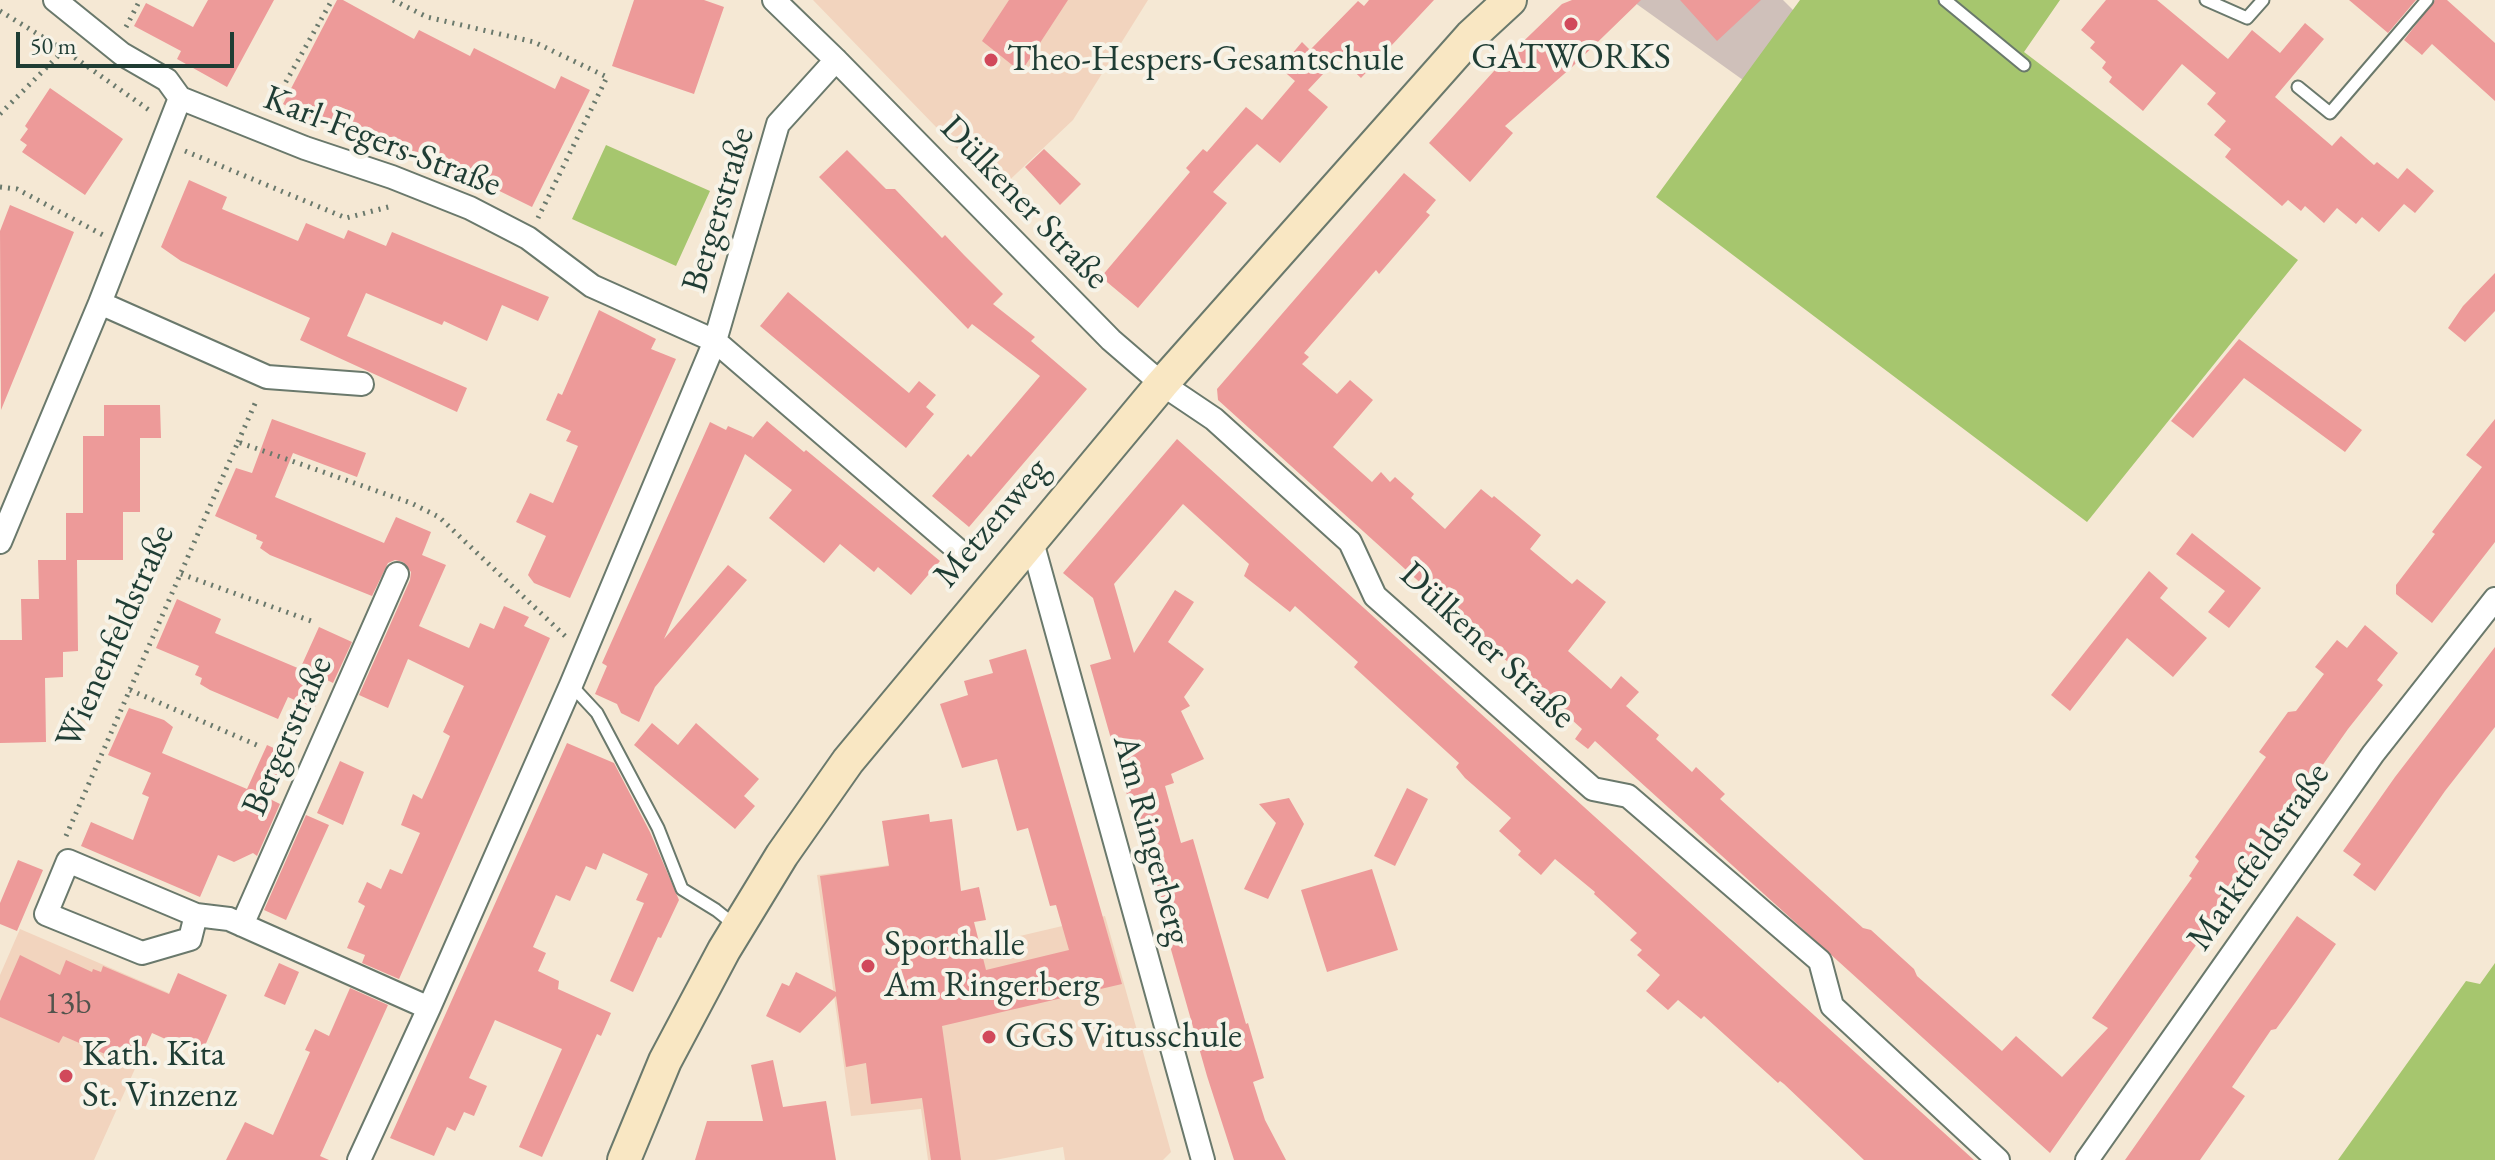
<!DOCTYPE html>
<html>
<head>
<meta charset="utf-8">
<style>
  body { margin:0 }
  #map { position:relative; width:2495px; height:1160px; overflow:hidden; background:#f5e8d4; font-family:"EB Garamond",serif }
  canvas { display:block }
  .scale { position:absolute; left:16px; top:32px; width:218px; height:36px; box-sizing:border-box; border:4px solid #1f3d34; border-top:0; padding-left:10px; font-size:24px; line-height:28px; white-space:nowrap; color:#1f3d34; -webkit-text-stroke:6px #f7f3e8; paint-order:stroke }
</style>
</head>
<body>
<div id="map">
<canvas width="2495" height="1160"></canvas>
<div class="scale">50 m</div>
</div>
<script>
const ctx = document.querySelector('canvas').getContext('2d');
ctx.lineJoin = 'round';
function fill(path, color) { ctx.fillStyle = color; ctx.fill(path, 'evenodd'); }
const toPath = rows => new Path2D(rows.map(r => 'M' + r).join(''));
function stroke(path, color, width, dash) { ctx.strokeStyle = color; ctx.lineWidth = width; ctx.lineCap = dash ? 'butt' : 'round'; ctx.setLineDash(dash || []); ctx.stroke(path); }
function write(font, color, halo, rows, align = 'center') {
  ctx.font = font + ' "EB Garamond",serif'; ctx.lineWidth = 8; ctx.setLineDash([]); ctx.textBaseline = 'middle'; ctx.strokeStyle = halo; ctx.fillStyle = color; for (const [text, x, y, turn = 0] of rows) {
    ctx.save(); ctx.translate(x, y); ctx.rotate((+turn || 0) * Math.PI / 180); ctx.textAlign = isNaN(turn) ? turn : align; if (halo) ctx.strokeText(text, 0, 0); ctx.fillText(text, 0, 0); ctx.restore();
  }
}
fill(toPath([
  [813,0,1148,0,1073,120,998,191],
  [890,865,906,966,989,954,990,943,1105,916,1171,1152,1163,1160,1065,1160,1063,1147,995,1160,928,1160,921,1109,851,1116,817,875],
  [20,929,169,993,94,1160,0,1160,0,975]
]), '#f2d4be');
fill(toPath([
  [1631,0,1783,0,1794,11,1743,80]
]), '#cfc0ba');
fill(toPath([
  [1800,0,2060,0,2024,52,2298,260,2087,522,1656,197],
  [606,145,710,191,676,266,572,219],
  [2495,963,2495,1160,2338,1160,2466,981,2480,984]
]), '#a6c66e');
fill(toPath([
  [208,0,274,0,227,87,177,59,181,51,134,26,146,3,193,27],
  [337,0,343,0,414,39,419,30,470,56,474,48,555,89,561,76,590,90,532,207,475,179,473,183,390,141,386,148,337,124,333,131,283,104],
  [634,0,704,0,724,7,694,94,612,66],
  [1009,0,1068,0,1021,72,982,41],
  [1369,0,1434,0,1361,78,1339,57,1308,90,1328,107,1280,163,1257,144,1248,153,1213,192,1227,203,1138,308,1101,277,1190,172,1186,168,1203,149,1207,152,1246,107,1262,120,1295,81,1280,68,1302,42,1310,50,1358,1,1364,6],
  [1572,0,1641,0,1572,67,1505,126,1513,133,1470,182,1429,143,1503,61,1562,4],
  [1680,0,1761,0,1717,41],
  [2106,0,2157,0,2228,59,2252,30,2280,53,2305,23,2324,39,2275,97,2332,146,2341,136,2374,165,2377,162,2398,179,2407,168,2434,191,2415,213,2404,204,2379,232,2362,217,2356,224,2337,208,2324,223,2305,206,2301,211,2288,200,2282,206,2225,157,2231,149,2214,135,2226,121,2207,104,2216,93,2182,64,2143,111,2109,82,2112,77,2102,68,2106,62,2090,48,2095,42,2081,30],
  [2349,0,2416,0,2388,33],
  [2435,0,2447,0,2495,43,2495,101,2432,44,2422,55,2404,40],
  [50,88,123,139,85,195,22,152,27,145,20,140,28,129,25,126],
  [1044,149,1081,184,1060,205,1025,167],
  [847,150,886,189,895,189,942,238,945,235,964,255,1003,294,993,304,1035,337,1031,341,1087,389,969,527,932,496,968,454,971,457,1040,376,972,324,968,329,819,177],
  [1404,173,1436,200,1426,212,1430,215,1379,274,1376,270,1304,353,1309,357,1302,364,1337,394,1350,380,1373,400,1333,447,1372,482,1381,472,1390,482,1395,477,1414,494,1411,498,1445,529,1481,489,1492,498,1494,496,1541,535,1530,549,1572,584,1577,579,1606,602,1568,651,1611,689,1621,676,1639,692,1626,706,1659,735,1656,739,1692,772,1696,767,1725,794,1720,799,1863,928,1871,930,1914,969,1917,976,2002,1051,2016,1036,2062,1077,2108,1028,2092,1018,2192,878,2189,876,2199,861,2195,857,2266,757,2259,752,2288,712,2296,711,2324,674,2315,667,2337,640,2347,648,2365,625,2398,653,2377,680,2383,685,2348,729,2050,1153,1595,741,1588,749,1575,739,1582,729,1218,400,1217,389],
  [189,180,227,197,222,209,298,241,306,223,344,239,348,230,386,246,392,232,549,297,538,321,502,305,487,341,444,321,442,325,366,293,347,336,467,388,457,412,300,340,310,318,181,261,161,247],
  [10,205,74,232,1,410,0,231],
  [2495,273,2495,311,2465,342,2448,328,2463,306],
  [788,292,909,393,919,381,936,395,926,407,934,414,906,448,760,326],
  [599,310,656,339,651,349,676,359,570,598,534,583,528,575,546,536,516,522,530,493,553,503,578,446,566,441,571,431,546,420,558,393,562,395],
  [2239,339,2362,430,2345,452,2244,378,2193,438,2171,421],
  [104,405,160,405,161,438,140,438,140,512,123,512,123,560,77,560,78,651,63,652,63,677,45,678,46,742,0,743,0,640,22,640,21,599,39,599,38,560,66,560,66,513,83,513,83,436,104,436],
  [272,419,366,453,357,477,293,453,275,497,384,543,396,517,431,532,422,555,446,565,419,626,469,648,480,623,494,629,504,606,529,617,524,626,550,638,399,979,362,963,365,955,347,948,365,906,358,902,367,882,381,889,390,869,402,874,420,833,401,825,413,794,422,799,436,768,450,736,443,732,464,686,408,659,388,708,359,695,410,580,411,572,403,562,395,560,388,563,372,596,270,555,260,548,263,542,256,539,257,535,215,516,236,468,252,473],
  [2495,419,2495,542,2432,623,2396,594,2396,585,2435,534,2432,532,2482,467,2466,455],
  [767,421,804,452,806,450,940,561,911,595,878,567,874,572,840,544,824,563,769,518,792,490,745,454,664,639,728,565,747,580,655,687,639,722,621,713,617,704,595,694,607,666,602,663,710,422,726,430,728,426,753,437,751,440],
  [1177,439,1709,920,1974,1160,1864,1160,1784,1084,1780,1081,1778,1083,1704,1016,1701,1019,1678,1000,1668,1010,1646,991,1660,975,1637,955,1642,950,1630,940,1637,933,1594,894,1595,892,1555,859,1541,875,1518,855,1521,851,1499,831,1511,818,1465,778,1456,767,1459,763,1354,667,1358,662,1295,606,1290,612,1244,576,1249,564,1183,504,1114,584,1134,653,1175,590,1194,602,1168,642,1204,669,1184,697,1190,706,1181,711,1204,759,1171,774,1174,783,1165,786,1181,843,1193,839,1246,1024,1248,1023,1264,1078,1253,1082,1265,1120,1286,1160,1234,1160,1207,1076,1090,665,1111,659,1093,598,1063,573],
  [2192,533,2261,588,2229,628,2208,612,2225,591,2176,554],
  [2149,571,2168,588,2160,598,2207,638,2173,677,2127,638,2070,711,2051,695],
  [177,599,221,619,215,633,300,669,319,627,352,642,333,683,327,680,314,709,288,697,278,719,210,690,200,684,202,678,195,675,199,666,156,648],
  [2495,647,2495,727,2445,791,2375,891,2353,875,2361,864,2343,851,2395,777],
  [1026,649,1122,984,942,1026,961,1160,931,1160,922,1098,871,1104,866,1063,846,1067,836,996,800,1033,766,1016,782,983,789,986,796,972,836,992,820,876,889,866,882,821,929,814,930,822,952,819,961,891,979,887,986,920,974,922,986,970,1069,950,1056,905,1050,906,1028,828,1017,831,997,759,962,768,940,704,968,695,964,681,993,673,989,660],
  [129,708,164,720,173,727,162,753,247,789,267,745,289,755,270,799,280,804,257,856,253,853,234,862,218,855,200,897,81,846,91,822,133,840,149,797,142,794,151,773,108,755],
  [652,723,678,745,696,723,759,779,744,796,755,806,735,829,634,745],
  [567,743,614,763,650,832,679,900,661,938,658,937,633,992,610,981,644,903,636,900,648,874,603,853,596,870,586,866,570,901,556,895,533,947,546,953,538,971,559,981,558,989,611,1013,601,1036,597,1034,542,1157,519,1147,562,1049,495,1020,469,1078,487,1086,474,1116,464,1112,455,1131,447,1127,434,1156,390,1138],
  [340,761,364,772,343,825,317,813],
  [1407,788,1428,799,1395,866,1374,856],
  [1289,798,1304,824,1268,899,1244,889,1276,823,1259,804],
  [306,815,329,825,286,920,264,910],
  [18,860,43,870,17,931,0,924,0,903],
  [1372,869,1398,950,1327,972,1301,890],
  [2297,916,2336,944,2295,1003,2276,1029,2271,1030,2232,1087,2245,1096,2200,1160,2125,1160],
  [20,955,60,975,66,960,92,972,93,969,101,972,103,966,169,994,178,973,227,995,204,1048,184,1039,181,1046,152,1033,141,1057,117,1046,112,1057,63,1036,59,1043,0,1017,0,1001],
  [279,963,299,972,285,1005,264,996],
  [350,988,388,1005,320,1156,329,1160,226,1160,245,1122,273,1135,310,1052,305,1050,315,1029,329,1036],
  [773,1060,783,1107,826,1101,836,1160,695,1160,707,1121,763,1121,751,1065]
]), '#ed9a99');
const service = toPath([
  [1945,0,2024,65],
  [2206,0,2247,18,2263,0],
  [2298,87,2330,113,2427,0],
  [571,685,597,713,658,828,682,889,716,910,736,926]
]);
const minor = toPath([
  [55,0,122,54,167,80,180,98,305,148,392,177,470,208,528,238,592,286,715,341,958,550],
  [774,0,836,60,1111,340,1162,384,1214,419,1350,542,1375,596,1593,789,1628,796,1820,961,1832,1006,1998,1160],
  [100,303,267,377,362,384],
  [1031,538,1203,1160],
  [0,542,100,303,180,98],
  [196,915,190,939,142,953,46,914,68,861,196,915,229,919,429,1008],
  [242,925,397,574],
  [359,1160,429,1008,571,685,715,341,778,124,836,60],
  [2087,1160,2373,754,2495,599]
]);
const secondary = toPath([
  [624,1160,665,1061,724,950,782,855,848,761,1162,384,1471,36,1510,0]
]);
stroke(service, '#6a796c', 15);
stroke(minor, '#6a796c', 26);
stroke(secondary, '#6a796c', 36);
stroke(toPath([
  [393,0,427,17,534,42,607,77,538,218],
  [0,11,64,50,149,110],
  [126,27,140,0],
  [270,110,332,0],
  [0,114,64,50],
  [185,151,346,218,392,206],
  [0,187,17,189,103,235],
  [238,442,257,399],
  [181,574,314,622],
  [130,690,259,746],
  [66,836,238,442,411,503,439,517,565,636]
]), '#6a796c', 5, [2, 6]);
stroke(service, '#fff', 11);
stroke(minor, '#fff', 22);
stroke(secondary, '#f9e7c3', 32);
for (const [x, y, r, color] of [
  [1571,24,8,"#d1495b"],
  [991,60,8,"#d1495b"],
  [868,966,8,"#d1495b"],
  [989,1037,8,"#d1495b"],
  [66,1076,8,"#d1495b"]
]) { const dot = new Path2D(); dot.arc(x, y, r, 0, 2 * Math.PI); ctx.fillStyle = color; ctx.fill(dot); stroke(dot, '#f7f3e8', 3); }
write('32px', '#52544d', null, [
  ["13b",68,1004]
]);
write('36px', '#1f3d34', '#f7f3e8', [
  ["GATWORKS",1571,58,"center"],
  ["Theo-Hespers-Gesamtschule",1007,60],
  ["Sporthalle",884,945],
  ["Am Ringerberg",884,986],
  ["GGS Vitusschule",1005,1037],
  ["Kath. Kita",82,1055],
  ["St. Vinzenz",82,1096]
], 'left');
write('36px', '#1f3d34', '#f7f3e8', [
  ["Karl-Fegers-Straße",382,142,21],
  ["Dülkener Straße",1024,203,46],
  ["Bergerstraße",719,210,-73],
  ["Metzenweg",992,523,-50],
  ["Wienenfeldstraße",116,637,-66],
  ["Dülkener Straße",1487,646,43],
  ["Bergerstraße",288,736,-66],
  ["Am Ringerberg",1151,840,75],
  ["Marktfeldstraße",2259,857,-55]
]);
</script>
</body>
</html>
